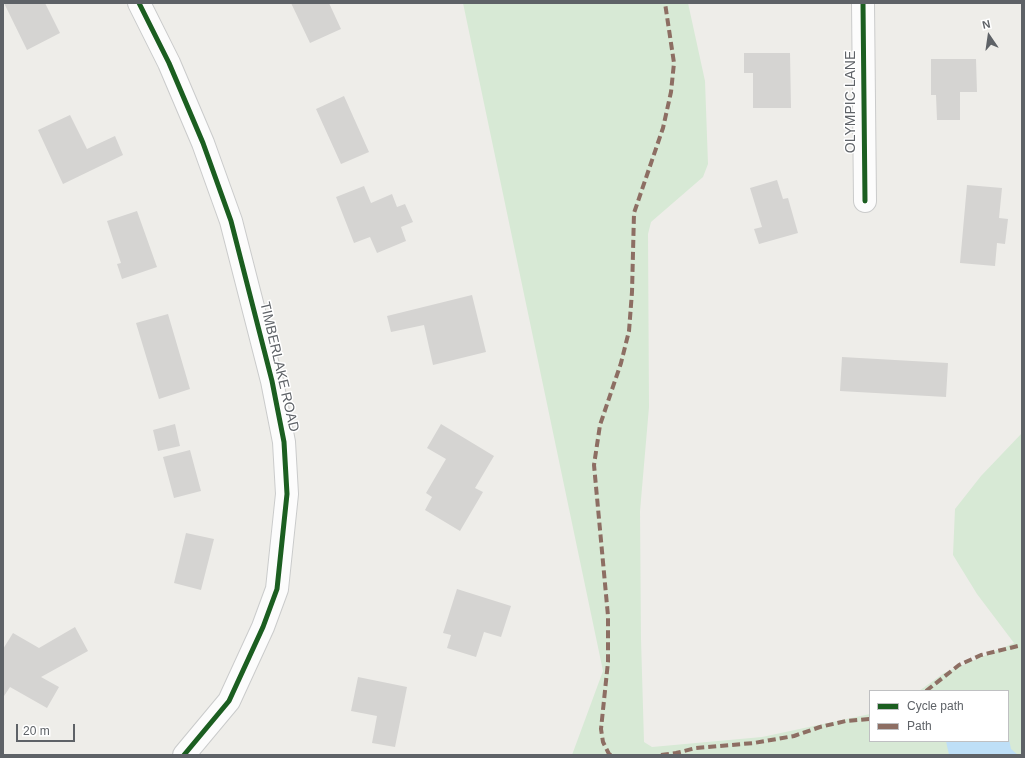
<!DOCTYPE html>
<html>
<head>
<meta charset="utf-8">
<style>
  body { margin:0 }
  #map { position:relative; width:1025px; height:758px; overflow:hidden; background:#eeede9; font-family:Helvetica,sans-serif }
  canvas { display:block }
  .frame { position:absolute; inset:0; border:4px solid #5e6267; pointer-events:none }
  .legend { position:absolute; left:869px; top:690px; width:140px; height:52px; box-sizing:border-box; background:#fff; border:1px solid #bfc0c2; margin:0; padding:5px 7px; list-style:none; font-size:12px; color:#5e6267 }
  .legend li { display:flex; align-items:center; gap:8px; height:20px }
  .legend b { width:20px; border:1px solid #bfc0c2 }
  .north { position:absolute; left:969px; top:16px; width:40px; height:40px; -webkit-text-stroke:3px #fff; paint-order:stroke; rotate:347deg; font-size:11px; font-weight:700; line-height:16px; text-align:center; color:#5e6267 }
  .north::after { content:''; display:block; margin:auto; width:14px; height:18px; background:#5e6267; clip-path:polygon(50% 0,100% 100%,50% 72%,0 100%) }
  .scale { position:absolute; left:16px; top:724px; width:59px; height:18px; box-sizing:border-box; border:2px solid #5e6267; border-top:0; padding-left:5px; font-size:12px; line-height:14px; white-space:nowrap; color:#5e6267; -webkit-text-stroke:3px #fff; paint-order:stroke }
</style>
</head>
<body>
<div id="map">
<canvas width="1025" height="758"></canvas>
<div class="frame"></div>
<ul class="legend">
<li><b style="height:5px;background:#1b5e20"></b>Cycle path</li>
<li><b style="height:5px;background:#8d6e63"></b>Path</li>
</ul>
<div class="north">N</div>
<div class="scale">20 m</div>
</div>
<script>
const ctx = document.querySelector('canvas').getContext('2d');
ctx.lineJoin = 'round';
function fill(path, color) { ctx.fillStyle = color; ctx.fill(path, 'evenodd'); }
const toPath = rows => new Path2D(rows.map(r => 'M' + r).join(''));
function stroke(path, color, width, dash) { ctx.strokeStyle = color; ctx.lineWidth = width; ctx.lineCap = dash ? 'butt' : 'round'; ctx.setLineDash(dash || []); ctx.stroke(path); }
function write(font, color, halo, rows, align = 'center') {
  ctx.font = font + ' Helvetica,sans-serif'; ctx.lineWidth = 3; ctx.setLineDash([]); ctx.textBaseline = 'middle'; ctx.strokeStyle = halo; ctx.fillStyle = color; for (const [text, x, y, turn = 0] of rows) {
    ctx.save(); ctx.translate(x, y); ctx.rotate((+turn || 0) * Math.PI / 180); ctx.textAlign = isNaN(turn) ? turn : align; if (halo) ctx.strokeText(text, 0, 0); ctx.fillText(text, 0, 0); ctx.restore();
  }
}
fill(toPath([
  [463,3,688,3,705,81,708,164,703,177,651,222,648,234,649,407,640,511,641,639,644,742,652,747,762,737,870,714,870,741,1008,741,1008,691,919,691,944,673,1014,643,977,594,953,555,955,509,981,476,1022,433,1022,755,572,755,603,671]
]), '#d7e9d5');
fill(toPath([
  [1008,734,1011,749,1018,755,949,755,946,741,1008,741]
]), '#bedff7');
fill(toPath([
  [4,3,45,3,60,33,27,50],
  [291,3,329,3,341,29,310,43],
  [744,53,790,53,791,108,753,108,753,73,744,73],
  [931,59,976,59,977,92,960,92,960,120,937,120,936,95,931,95],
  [344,96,369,152,341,164,316,109],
  [70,115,87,149,115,136,123,155,63,184,38,130],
  [777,180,783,199,788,198,798,233,759,244,754,229,762,227,750,188],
  [967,185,1002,188,999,218,1008,219,1005,244,997,243,995,266,960,263],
  [364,186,371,203,392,194,397,207,405,204,413,222,401,227,406,241,377,253,370,237,354,243,336,197],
  [137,211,157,267,122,279,117,264,121,263,107,221],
  [472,295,486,352,433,365,424,325,391,332,387,316],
  [168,314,190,389,159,399,136,323],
  [842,357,948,363,946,397,840,391],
  [175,424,180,446,158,451,153,430],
  [441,424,494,456,475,488,483,492,460,531,425,510,432,497,426,493,446,459,427,448],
  [190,450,201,491,174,498,163,457],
  [186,533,214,539,201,590,174,583],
  [457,589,511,606,501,637,484,632,476,657,447,648,451,635,443,633],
  [75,627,88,651,41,677,59,687,47,708,10,687,4,696,3,695,3,649,13,633,39,648],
  [358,677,407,687,395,747,372,743,377,716,351,711]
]), '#d5d4d2');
const minor = toPath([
  [139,3,169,63,203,143,231,221,272,381,284,442,287,494,277,589,263,627,229,701,184,755],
  [863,3,865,201]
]);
stroke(minor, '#cacbcb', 24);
stroke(minor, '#fcfcfc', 22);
stroke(toPath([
  [926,691,959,665,981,655,1022,645],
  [611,755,609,754,603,742,601,729,608,662,608,616,594,465,600,425,621,363,629,331,632,292,634,213,663,128,671,92,674,63,665,3],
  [661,755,676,753,696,748,754,743,794,736,820,727,846,721,870,719]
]), '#8d6e63', 4, [8, 4]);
stroke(toPath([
  [139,3,169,63,203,143,231,221,272,381,284,442,287,494,277,589,263,627,229,701,184,755],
  [863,3,865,201]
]), '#1b5e20', 5);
write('14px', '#5e6267', '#fff', [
  ["OLYMPIC LANE",851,102,-90],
  ["TIMBERLAKE ROAD",279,367,77]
]);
</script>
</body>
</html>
